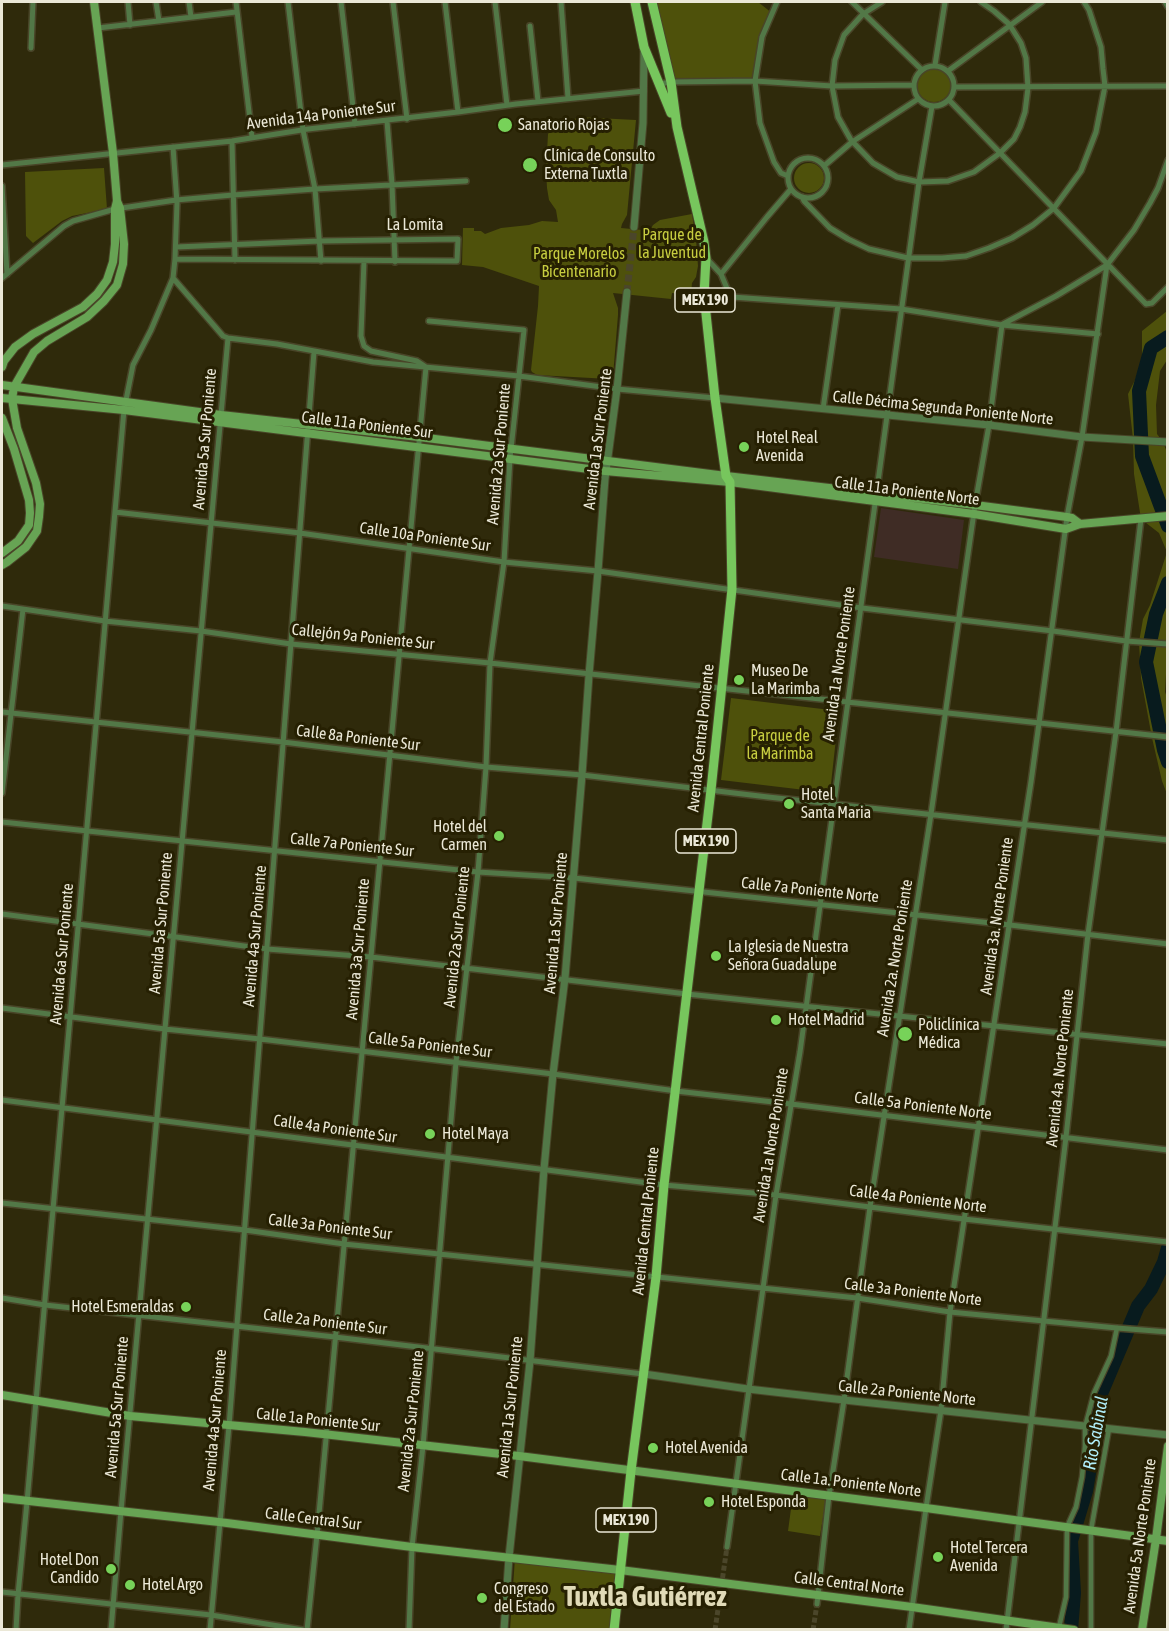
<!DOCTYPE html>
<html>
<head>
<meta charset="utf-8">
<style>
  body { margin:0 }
  #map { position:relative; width:1169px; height:1631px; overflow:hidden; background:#2f2a0b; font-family:"Asap Condensed",sans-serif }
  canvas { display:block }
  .frame { position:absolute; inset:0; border:3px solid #ebe8d7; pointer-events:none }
</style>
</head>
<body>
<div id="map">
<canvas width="1169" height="1631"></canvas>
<div class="frame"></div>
</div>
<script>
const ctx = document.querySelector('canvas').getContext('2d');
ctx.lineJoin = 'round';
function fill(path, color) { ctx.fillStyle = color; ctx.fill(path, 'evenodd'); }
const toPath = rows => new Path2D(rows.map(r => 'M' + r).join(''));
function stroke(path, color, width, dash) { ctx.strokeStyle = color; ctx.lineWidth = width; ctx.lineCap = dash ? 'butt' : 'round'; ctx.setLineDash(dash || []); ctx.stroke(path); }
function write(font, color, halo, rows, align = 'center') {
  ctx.font = font + ' "Asap Condensed",sans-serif'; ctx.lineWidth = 6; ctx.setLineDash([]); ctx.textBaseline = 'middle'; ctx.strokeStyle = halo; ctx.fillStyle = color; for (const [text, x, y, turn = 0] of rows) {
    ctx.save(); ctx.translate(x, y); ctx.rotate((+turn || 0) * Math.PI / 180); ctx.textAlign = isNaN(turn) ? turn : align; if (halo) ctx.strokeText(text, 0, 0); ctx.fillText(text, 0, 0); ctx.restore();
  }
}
fill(toPath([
  [881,508,964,520,958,569,874,557]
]), '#3f2c25');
fill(toPath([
  [652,2,758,2,772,13,755,81,671,82],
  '917 85a17 17 0 1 1 34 0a17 17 0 1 1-34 0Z',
  [577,117,636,120,627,215,622,224,621,228,642,230,642,233,649,232,653,225,660,220,692,214,696,239,698,266,696,277,692,283,691,295,672,293,671,299,613,293,618,308,618,315,613,376,609,379,537,375,532,372,531,370,538,306,539,286,483,267,462,265,463,228,474,228,474,231,481,231,485,234,501,228,529,225,542,221,558,222,556,210,549,200,547,188,546,170,548,134,550,131,565,129],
  '794 178a15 15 0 1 1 30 0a15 15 0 1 1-30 0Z',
  [104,168,107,209,72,216,62,221,33,243,26,236,25,172],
  [1167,311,1167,360,1160,371,1156,405,1157,434,1163,442,1168,455,1168,639,1165,692,1168,700,1167,794,1162,781,1152,738,1141,678,1139,642,1143,619,1150,605,1167,552,1159,533,1141,519,1134,474,1133,439,1128,394,1135,380,1142,358,1142,331],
  [731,698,839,711,830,793,721,780],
  [793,1494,826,1499,820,1536,788,1531],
  [515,1558,618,1570,612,1629,510,1630]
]), '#4e510b');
stroke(toPath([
  [1168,337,1151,348,1139,391,1142,456,1168,526],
  [1168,583,1156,614,1146,662,1164,750,1168,762],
  [1071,1630,1074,1593,1071,1541,1086,1491,1091,1461,1092,1435,1100,1396,1138,1306,1151,1289,1164,1262,1168,1248]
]), '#081b1e', 14);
stroke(toPath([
  [715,1630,727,1547],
  [813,1630,817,1604]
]), '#4b462a', 5, [5, 2.5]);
stroke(toPath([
  [627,292,634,227]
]), '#4b462a', 7, [7, 3.5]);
const pedestrian = toPath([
  [1059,1627,1066,1597,1067,1527,1076,1507,1082,1477,1085,1446,1085,1427,1094,1393,1111,1356,1117,1328],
  [1091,1630,1091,1530,1109,1429]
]);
const minor = toPath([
  [128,2,130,25],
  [156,2,159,21],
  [189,2,191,17],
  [236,2,252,137],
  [288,2,303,130,315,189,321,261],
  [341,2,355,124],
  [393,2,407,119],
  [445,2,458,112],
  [495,2,507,105],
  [561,2,568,98],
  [777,2,762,37,755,81,760,123,774,162,781,173,788,176],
  [852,2,921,69],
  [882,2,863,14,844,35,835,60,832,86,838,117,851,140,873,163,897,177,919,182,948,181,974,172,1000,153,1014,139,1020,127,1025,112,1028,88,1026,58,1021,43,1009,24,994,11,981,2],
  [1165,2,1168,7],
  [530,26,538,101],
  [98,28,236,12],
  [31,48,33,2],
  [935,65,945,2],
  '914 86a20 20 0 1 1 40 0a20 20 0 1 1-40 0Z',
  [948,71,1042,2],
  [659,84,671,82,755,81,832,86,913,85],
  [954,87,1168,86],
  [949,100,1146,304,1152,303,1168,287],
  [387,121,392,184,395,262],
  [232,141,235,260],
  '788 178a20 20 0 1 1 40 0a20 20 0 1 1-40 0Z',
  [2,165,232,141,308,129,458,112,516,104,644,91],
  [824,166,852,142,918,99],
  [2,186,7,274],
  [802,197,804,201,830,228,848,239,869,249,908,258,942,258,966,256,989,248,1012,238,1033,225,1054,208,1081,171,1096,132,1105,86,1103,69,1101,47,1089,10,1084,2],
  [175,259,457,261,458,239,320,241,176,247],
  [707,259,721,274,731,298],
  [721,274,767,217,791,189],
  [2,278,64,226,73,221,115,209,176,200,233,195,315,189,466,181],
  [173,278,223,336,228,338,277,344,373,362,519,376,617,389,715,398],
  [704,295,901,309,1002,325,1098,334],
  [1003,324,1056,296,1107,265,1134,230,1150,203,1158,188,1168,160],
  [823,409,838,305],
  [115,512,300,533,504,562,598,571,862,608,1053,631,1126,641,1168,644],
  [2,606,105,621,201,631,291,644,490,663,1168,737],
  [2,712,283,742,486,767,582,775,768,797,1168,840],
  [2,793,23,609],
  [2,822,478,872,574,878,1010,925,1168,944],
  [2,914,267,949,371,957,687,994,1168,1044],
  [2,1008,165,1029,260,1039,553,1074,676,1091,791,1104,1168,1150],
  [2,1100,664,1185,776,1195,964,1219,1168,1242],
  [2,1203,245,1230,344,1244,857,1298,950,1312,1117,1328,1168,1332],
  [2,1298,45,1305,335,1337,643,1374],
  [727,1547,776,1195,800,1052,919,182,932,106],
  [2,1592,211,1615,303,1630],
  [817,1604,829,1496,844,1400,870,1207,931,814,975,505,989,425,1002,325],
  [16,1630,18,1595,27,1502,124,410,133,365,151,330,173,278,175,259,177,203,173,147],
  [111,1630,121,1511,228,338],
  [210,1630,229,1426,314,352],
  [307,1630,317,1535,426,367,417,361,371,351,364,346,361,336,364,261],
  [409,1630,412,1547,423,1446,456,1062,478,872,486,767,490,663,504,562,510,458,524,330,429,321],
  [909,1630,926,1508,941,1410,950,1312,1031,782,1067,517,1082,437,1107,265],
  [1006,1630,1066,1137,1088,934,1116,732,1141,519]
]);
const tertiary = toPath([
  [634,227,643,123,644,50],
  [715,398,989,425,1082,437,1168,442],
  [644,1374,748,1389,844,1400,1168,1435],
  [504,1630,509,1557,530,1361,544,1169,553,1074,565,978,582,775,589,675,598,571,605,479,617,389,627,292]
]);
const secondary = toPath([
  [2,367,4,361,15,347,33,334,83,307,97,294,107,280,113,262,115,244,115,209,117,201,113,153,94,2],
  [2,385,221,415,419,437,726,476,975,505,1067,517,1072,518,1080,524],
  [2,398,124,410,605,471,730,482,974,514,1066,529,1080,524,1168,516],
  [2,418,14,449,29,500,30,513,29,525,18,541,2,553],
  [2,565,7,562,26,547,37,531,39,517,40,504,36,483,17,428,12,399,14,387,34,352,47,341,87,317,104,301,117,285,123,264,124,244,120,208,117,201],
  [2,1395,130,1416,305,1432,519,1456,926,1508,1168,1541],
  [2,1498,219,1522,412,1547,620,1570,912,1607,1074,1630],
  [1142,1630,1156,1539,1168,1446]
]);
const primary = toPath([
  [635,2,644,47,671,113],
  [614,1630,631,1471,656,1277,664,1185,711,790,732,589,730,482,726,476,715,398,704,295,706,258,704,242,677,127,671,82,652,2]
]);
stroke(pedestrian, '#494528', 7);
stroke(minor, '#494528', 8);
stroke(tertiary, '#494528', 9);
stroke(secondary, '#494528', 10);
stroke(primary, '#494528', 11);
stroke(pedestrian, '#527847', 4.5);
stroke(minor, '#527847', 5);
stroke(tertiary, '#527847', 7);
stroke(secondary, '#67a454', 8);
stroke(primary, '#77c65d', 9);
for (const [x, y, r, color] of [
  [505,125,8,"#77d259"],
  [530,165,8,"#77d259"],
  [744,447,6,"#77d259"],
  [739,680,6,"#77d259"],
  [789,804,6,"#77d259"],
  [499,836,6,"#77d259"],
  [716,956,6,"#77d259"],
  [776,1020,6,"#77d259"],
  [905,1034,8,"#77d259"],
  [430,1134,6,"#77d259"],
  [186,1307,6,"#77d259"],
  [653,1448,6,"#77d259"],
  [709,1502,6,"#77d259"],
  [938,1557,6,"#77d259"],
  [111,1569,6,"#77d259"],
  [130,1585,6,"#77d259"],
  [482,1598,6,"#77d259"]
]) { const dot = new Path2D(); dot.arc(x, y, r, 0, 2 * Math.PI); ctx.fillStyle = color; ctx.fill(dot); stroke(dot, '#262002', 2); }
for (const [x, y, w] of [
  [705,300,60],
  [706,841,60],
  [626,1520,60]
]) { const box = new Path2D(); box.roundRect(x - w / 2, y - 12, w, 24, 4.5); ctx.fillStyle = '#262002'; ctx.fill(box); stroke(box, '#ebe8d7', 1.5); }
write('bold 15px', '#ebe8d7', null, [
  ["MEX 190",705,300],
  ["MEX 190",706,841],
  ["MEX 190",626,1520]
]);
write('16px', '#ebe8d7', '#262002', [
  ["Avenida 14a Poniente Sur",321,115,-7],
  ["La Lomita",415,225],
  ["Calle Décima Segunda Poniente Norte",943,408,6],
  ["Calle 11a Poniente Sur",367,425,7],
  ["Avenida 5a Sur Poniente",205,439,-85],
  ["Avenida 1a Sur Poniente",598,439,-83],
  ["Avenida 2a Sur Poniente",499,454,-85],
  ["Calle 11a Poniente Norte",907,491,7],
  ["Calle 10a Poniente Sur",425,537,8],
  ["Callejón 9a Poniente Sur",363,637,6],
  ["Avenida 1a Norte Poniente",839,664,-82],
  ["Calle 8a Poniente Sur",358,738,7],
  ["Avenida Central Poniente",701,738,-84],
  ["Calle 7a Poniente Sur",352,845,6],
  ["Calle 7a Poniente Norte",810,890,6],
  ["Avenida 3a. Norte Poniente",997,916,-82],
  ["Avenida 5a Sur Poniente",161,923,-85],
  ["Avenida 1a Sur Poniente",556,923,-85],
  ["Avenida 4a Sur Poniente",255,936,-85],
  ["Avenida 2a Sur Poniente",457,937,-84],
  ["Avenida 3a Sur Poniente",358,949,-85],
  ["Avenida 6a Sur Poniente",62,954,-85],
  ["Avenida 2a. Norte Poniente",895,958,-81],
  ["Calle 5a Poniente Sur",430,1045,7],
  ["Avenida 4a. Norte Poniente",1060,1068,-84],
  ["Calle 5a Poniente Norte",923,1106,7],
  ["Calle 4a Poniente Sur",335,1129,8],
  ["Avenida 1a Norte Poniente",771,1145,-81],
  ["Calle 4a Poniente Norte",918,1199,7],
  ["Avenida Central Poniente",646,1221,-84],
  ["Calle 3a Poniente Sur",330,1227,7],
  ["Calle 3a Poniente Norte",913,1292,7],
  ["Calle 2a Poniente Sur",325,1322,7],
  ["Calle 2a Poniente Norte",907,1393,6],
  ["Avenida 5a Sur Poniente",117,1407,-85],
  ["Avenida 1a Sur Poniente",510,1407,-84],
  ["Avenida 4a Sur Poniente",215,1420,-85],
  ["Calle 1a Poniente Sur",318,1420,6],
  ["Avenida 2a Sur Poniente",411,1421,-84],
  ["Calle 1a. Poniente Norte",851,1483,7],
  ["Calle Central Sur",313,1519,7],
  ["Avenida 5a Norte Poniente",1140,1536,-82],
  ["Calle Central Norte",849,1584,7]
]);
write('16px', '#ebe8d7', '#262002', [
  ["Sanatorio Rojas",518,125],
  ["Clínica de Consulto",544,156],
  ["Externa Tuxtla",544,174],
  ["Hotel Real",756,438],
  ["Avenida",756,456],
  ["Museo De",751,671],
  ["La Marimba",751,689],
  ["Hotel",801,795],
  ["Santa Maria",801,813],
  ["Hotel del",487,827,"right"],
  ["Carmen",487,845,"right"],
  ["La Iglesia de Nuestra",728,947],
  ["Señora Guadalupe",728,965],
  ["Hotel Madrid",788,1020],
  ["Policlínica",918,1025],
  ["Médica",918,1043],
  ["Hotel Maya",442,1134],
  ["Hotel Esmeraldas",174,1307,"right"],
  ["Hotel Avenida",665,1448],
  ["Hotel Esponda",721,1502],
  ["Hotel Tercera",950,1548],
  ["Avenida",950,1566],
  ["Hotel Don",99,1560,"right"],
  ["Candido",99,1578,"right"],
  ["Hotel Argo",142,1585],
  ["Congreso",494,1589],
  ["del Estado",494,1607]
], 'left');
write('16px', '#c7cd40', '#262002', [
  ["Parque de",672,235],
  ["la Juventud",672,253],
  ["Parque Morelos",579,254],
  ["Bicentenario",579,272],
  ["Parque de",780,736],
  ["la Marimba",780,754]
]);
write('italic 18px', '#b0edf8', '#262002', [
  ["Río Sabinal",1096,1433,-80]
]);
write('bold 28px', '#e0dab7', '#262002', [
  ["Tuxtla Gutiérrez",645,1597]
]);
</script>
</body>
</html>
